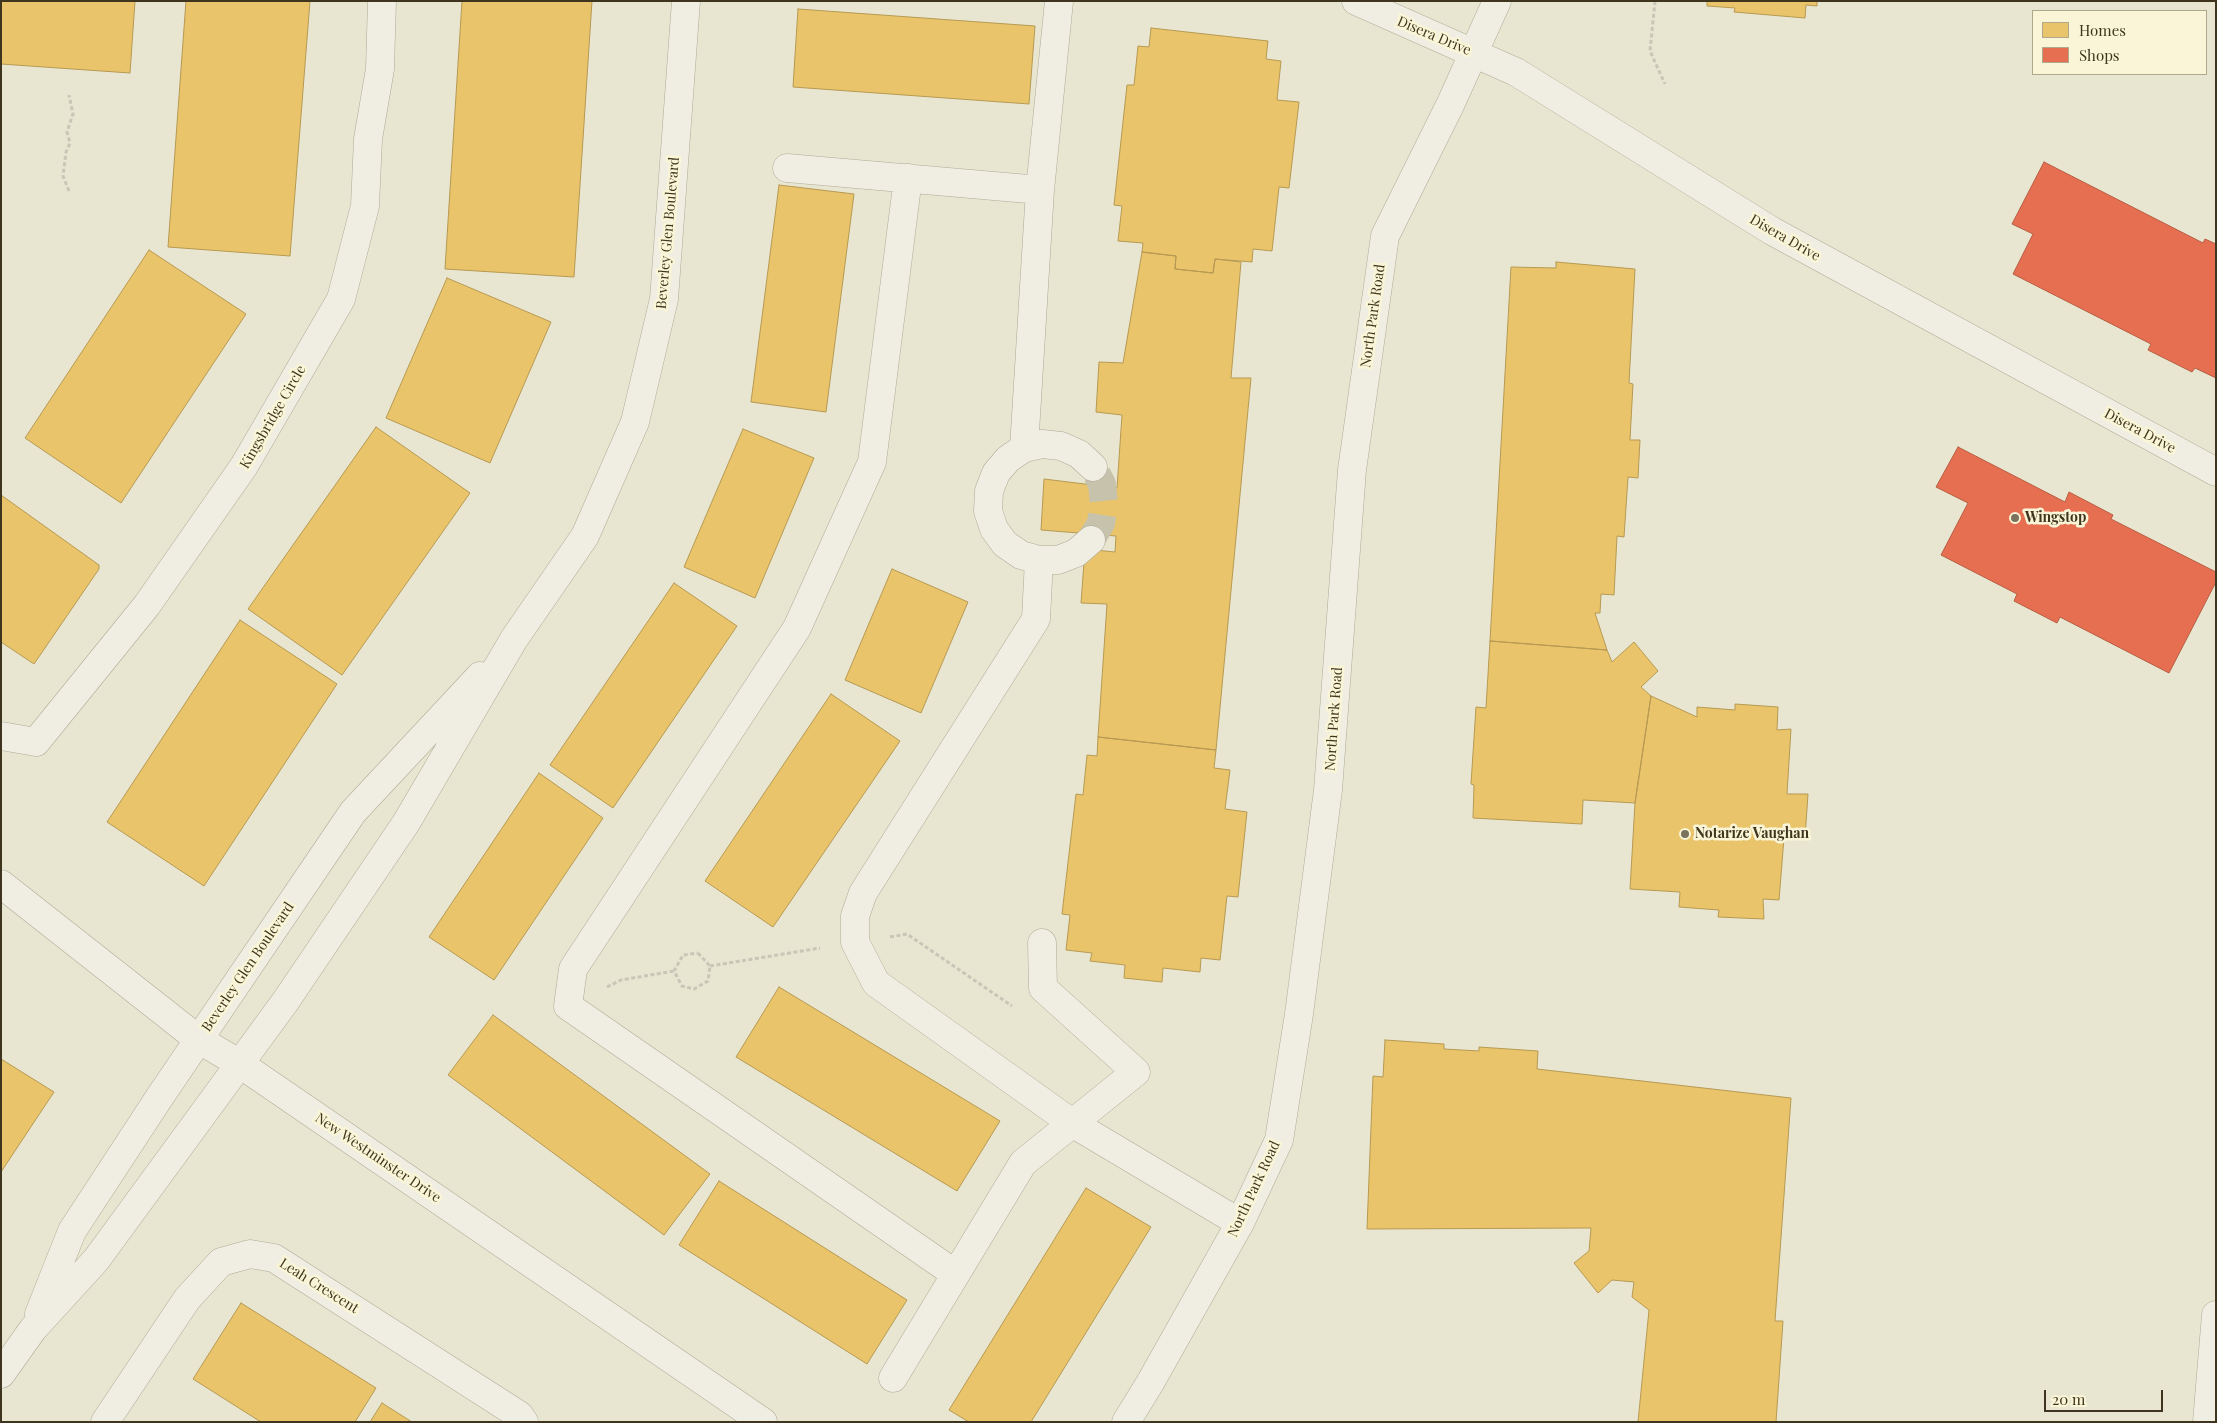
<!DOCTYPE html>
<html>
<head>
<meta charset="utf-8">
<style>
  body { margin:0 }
  #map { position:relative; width:2217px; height:1423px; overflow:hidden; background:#e8e6d0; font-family:"Playfair Display",serif }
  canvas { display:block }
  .frame { position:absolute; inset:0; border:2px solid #3f341e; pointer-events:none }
  .legend { position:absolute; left:2032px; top:10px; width:175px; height:65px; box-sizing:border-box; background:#f9f5d6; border:1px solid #afa88c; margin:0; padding:6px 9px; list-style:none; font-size:15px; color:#3f341e }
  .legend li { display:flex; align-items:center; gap:10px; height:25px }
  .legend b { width:25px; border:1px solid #afa88c }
  .scale { position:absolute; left:2044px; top:1390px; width:119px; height:22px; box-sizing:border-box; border:2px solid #3f341e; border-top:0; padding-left:6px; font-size:15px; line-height:18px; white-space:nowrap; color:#3f341e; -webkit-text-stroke:4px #f9f5d6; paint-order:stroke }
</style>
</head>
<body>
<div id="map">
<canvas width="2217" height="1423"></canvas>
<div class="frame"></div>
<ul class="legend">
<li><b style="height:14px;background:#e9c46a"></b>Homes</li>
<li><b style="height:14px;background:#e76f51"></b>Shops</li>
</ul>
<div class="scale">20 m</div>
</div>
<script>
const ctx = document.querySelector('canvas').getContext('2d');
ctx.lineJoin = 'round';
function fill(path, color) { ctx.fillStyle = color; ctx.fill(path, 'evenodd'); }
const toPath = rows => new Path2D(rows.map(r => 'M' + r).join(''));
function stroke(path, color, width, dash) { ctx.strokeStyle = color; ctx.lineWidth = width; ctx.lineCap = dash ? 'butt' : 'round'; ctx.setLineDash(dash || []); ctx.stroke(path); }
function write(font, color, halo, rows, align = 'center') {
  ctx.font = font + ' "Playfair Display",serif'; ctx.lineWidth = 5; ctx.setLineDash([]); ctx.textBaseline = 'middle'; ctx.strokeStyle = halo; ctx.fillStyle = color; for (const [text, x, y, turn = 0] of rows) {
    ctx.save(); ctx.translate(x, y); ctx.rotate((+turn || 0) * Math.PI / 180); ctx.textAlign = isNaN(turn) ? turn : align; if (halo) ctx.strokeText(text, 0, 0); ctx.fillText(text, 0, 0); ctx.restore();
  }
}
const homes = toPath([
  [1,1,135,1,130,73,1,64,1,1],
  [186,1,310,1,290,256,168,247,186,1],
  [462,1,592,1,574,277,445,269,462,1],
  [1707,1,1817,1,1817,6,1806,5,1805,18,1734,12,1735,8,1707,6,1707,1],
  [798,9,1035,26,1029,104,793,87,798,9],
  [1151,28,1268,41,1266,59,1281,61,1277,100,1299,102,1289,188,1279,187,1272,251,1253,249,1252,262,1215,259,1213,273,1175,269,1176,256,1142,252,1143,243,1118,241,1122,206,1114,205,1127,85,1134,85,1138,46,1149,47,1151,28],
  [779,185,854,194,826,412,751,402,779,185],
  [149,250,246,314,121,503,25,438,149,250],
  [1142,252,1176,256,1175,269,1213,273,1215,259,1241,262,1231,378,1251,378,1216,750,1098,737,1107,604,1081,603,1085,549,1115,552,1116,536,1041,530,1044,479,1117,488,1122,415,1096,412,1099,362,1123,363,1142,252],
  [1556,262,1635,269,1629,383,1633,384,1630,440,1640,440,1638,478,1628,477,1624,537,1617,536,1614,595,1601,594,1600,613,1595,613,1607,650,1490,641,1511,267,1556,268,1556,262],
  [447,278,551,322,490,463,386,418,447,278],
  [376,427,470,493,342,675,248,609,376,427],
  [743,429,814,458,755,598,684,567,743,429],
  [1,495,99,565,99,569,34,664,1,642,1,495],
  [892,569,968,602,921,713,845,680,892,569],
  [674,583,737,626,613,808,550,765,674,583],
  [240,620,337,684,204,886,107,822,240,620],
  [1490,641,1607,650,1612,662,1634,642,1658,671,1641,687,1651,696,1635,803,1583,800,1582,824,1473,818,1474,785,1471,784,1476,707,1486,708,1490,641],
  [831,694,900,741,773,927,705,881,831,694],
  [1651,696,1697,717,1697,707,1735,710,1735,704,1778,707,1777,730,1791,729,1787,794,1808,794,1805,838,1784,838,1779,900,1763,899,1764,919,1718,917,1719,910,1679,907,1680,892,1630,889,1635,803,1651,696],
  [1098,737,1216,750,1214,768,1230,770,1225,809,1247,812,1238,897,1227,896,1220,960,1201,958,1200,972,1163,968,1162,982,1124,978,1125,965,1090,961,1092,953,1066,950,1070,915,1062,914,1076,794,1083,795,1087,755,1097,756,1098,737],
  [539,773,603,818,494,980,429,937,539,773],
  [779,987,1000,1121,957,1191,736,1057,779,987],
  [493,1015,710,1174,664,1235,448,1075,493,1015],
  [1385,1040,1444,1044,1444,1049,1479,1051,1479,1047,1538,1051,1537,1069,1791,1098,1775,1321,1783,1321,1776,1422,1638,1422,1649,1310,1632,1297,1634,1282,1612,1280,1598,1293,1574,1263,1589,1251,1591,1228,1367,1229,1373,1076,1383,1077,1385,1040],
  [1,1059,54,1092,1,1172,1,1059],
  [719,1181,907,1300,867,1364,679,1245,719,1181],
  [1086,1188,1151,1227,1031,1422,969,1422,949,1410,1086,1188],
  [241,1303,376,1388,355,1422,261,1422,193,1379,241,1303],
  [382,1403,412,1422,370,1422,382,1403]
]);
fill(homes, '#e9c46a');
stroke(homes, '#b69953', 1);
const shops = toPath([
  [2044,162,2203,243,2205,239,2216,244,2216,378,2195,368,2192,372,2148,350,2151,344,2013,274,2033,234,2012,224,2044,162],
  [1958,447,2065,502,2069,492,2113,515,2111,519,2216,572,2216,582,2169,673,2060,617,2057,623,2014,601,2017,594,1941,555,1968,503,1936,487,1958,447]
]);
fill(shops, '#e76f51');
stroke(shops, '#b55d42', 1);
stroke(toPath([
  [1091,540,1101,523,1104,504,1102,484,1093,467]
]), '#c6c2ac', 28, [28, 14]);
const minor = toPath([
  [1356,1,1516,72,1772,231,2216,472],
  [787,168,1040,190],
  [908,178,872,462,797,628,573,969,568,1006,954,1273],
  [1024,448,1040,190,1059,1],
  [1091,540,1076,553,1058,560,1039,560,1021,555,1005,544,994,529,988,511,989,491,996,473,1008,459,1024,448,1042,444,1061,446,1079,454,1093,467],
  [1039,560,1036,619,863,893,855,916,855,942,876,983,1072,1123,1240,1223],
  [1,736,36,742,147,605,244,466,341,299,365,206,368,139,380,69,382,1],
  [1,884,198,1039,240,1064,763,1422],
  [39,1314,72,1231,159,1098,353,812,480,676],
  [1,1374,33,1329,96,1260,285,1002,406,823,514,639,585,536,635,422,664,299,686,1],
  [893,1378,1023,1163,1136,1072,1043,988,1042,943],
  [105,1422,187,1299,221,1262,250,1254,274,1258,519,1415,524,1422],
  [1126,1422,1150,1383,1240,1223,1279,1140,1299,1014,1328,790,1352,470,1385,236,1451,103,1497,1],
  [2207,1422,2216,1315]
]);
stroke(minor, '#aeaa98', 29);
stroke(toPath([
  [1655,1,1650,51,1665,84],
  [69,191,63,176,66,152,70,143,67,132,73,114,69,95],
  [890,937,907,934,1012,1006],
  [698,953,710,966,708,981,694,989,682,986,674,971,683,955,698,953],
  [710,966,820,948],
  [607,987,621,980,674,971]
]), '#c9c6b8', 3, [4, 2.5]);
stroke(minor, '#f0eee2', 28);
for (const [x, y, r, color] of [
  [2015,518,5,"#7a725c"],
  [1685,834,5,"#7a725c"]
]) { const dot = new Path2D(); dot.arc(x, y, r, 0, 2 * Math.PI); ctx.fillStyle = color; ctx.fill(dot); stroke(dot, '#f9f5d6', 2); }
write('14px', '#3f341e', '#f9f5d6', [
  ["Disera Drive",1434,36,23],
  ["Beverley Glen Boulevard",668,233,-85],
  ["Disera Drive",1785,238,30],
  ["North Park Road",1373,316,-82],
  ["Kingsbridge Circle",273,417,-60],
  ["Disera Drive",2140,431,28],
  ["North Park Road",1334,719,-86],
  ["Beverley Glen Boulevard",248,967,-56],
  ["New Westminster Drive",378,1158,34],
  ["North Park Road",1254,1189,-65],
  ["Leah Crescent",319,1286,32]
]);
write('bold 14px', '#3f341e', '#f9f5d6', [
  ["Wingstop",2025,518],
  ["Notarize Vaughan",1695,834]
], 'left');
</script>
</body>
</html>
